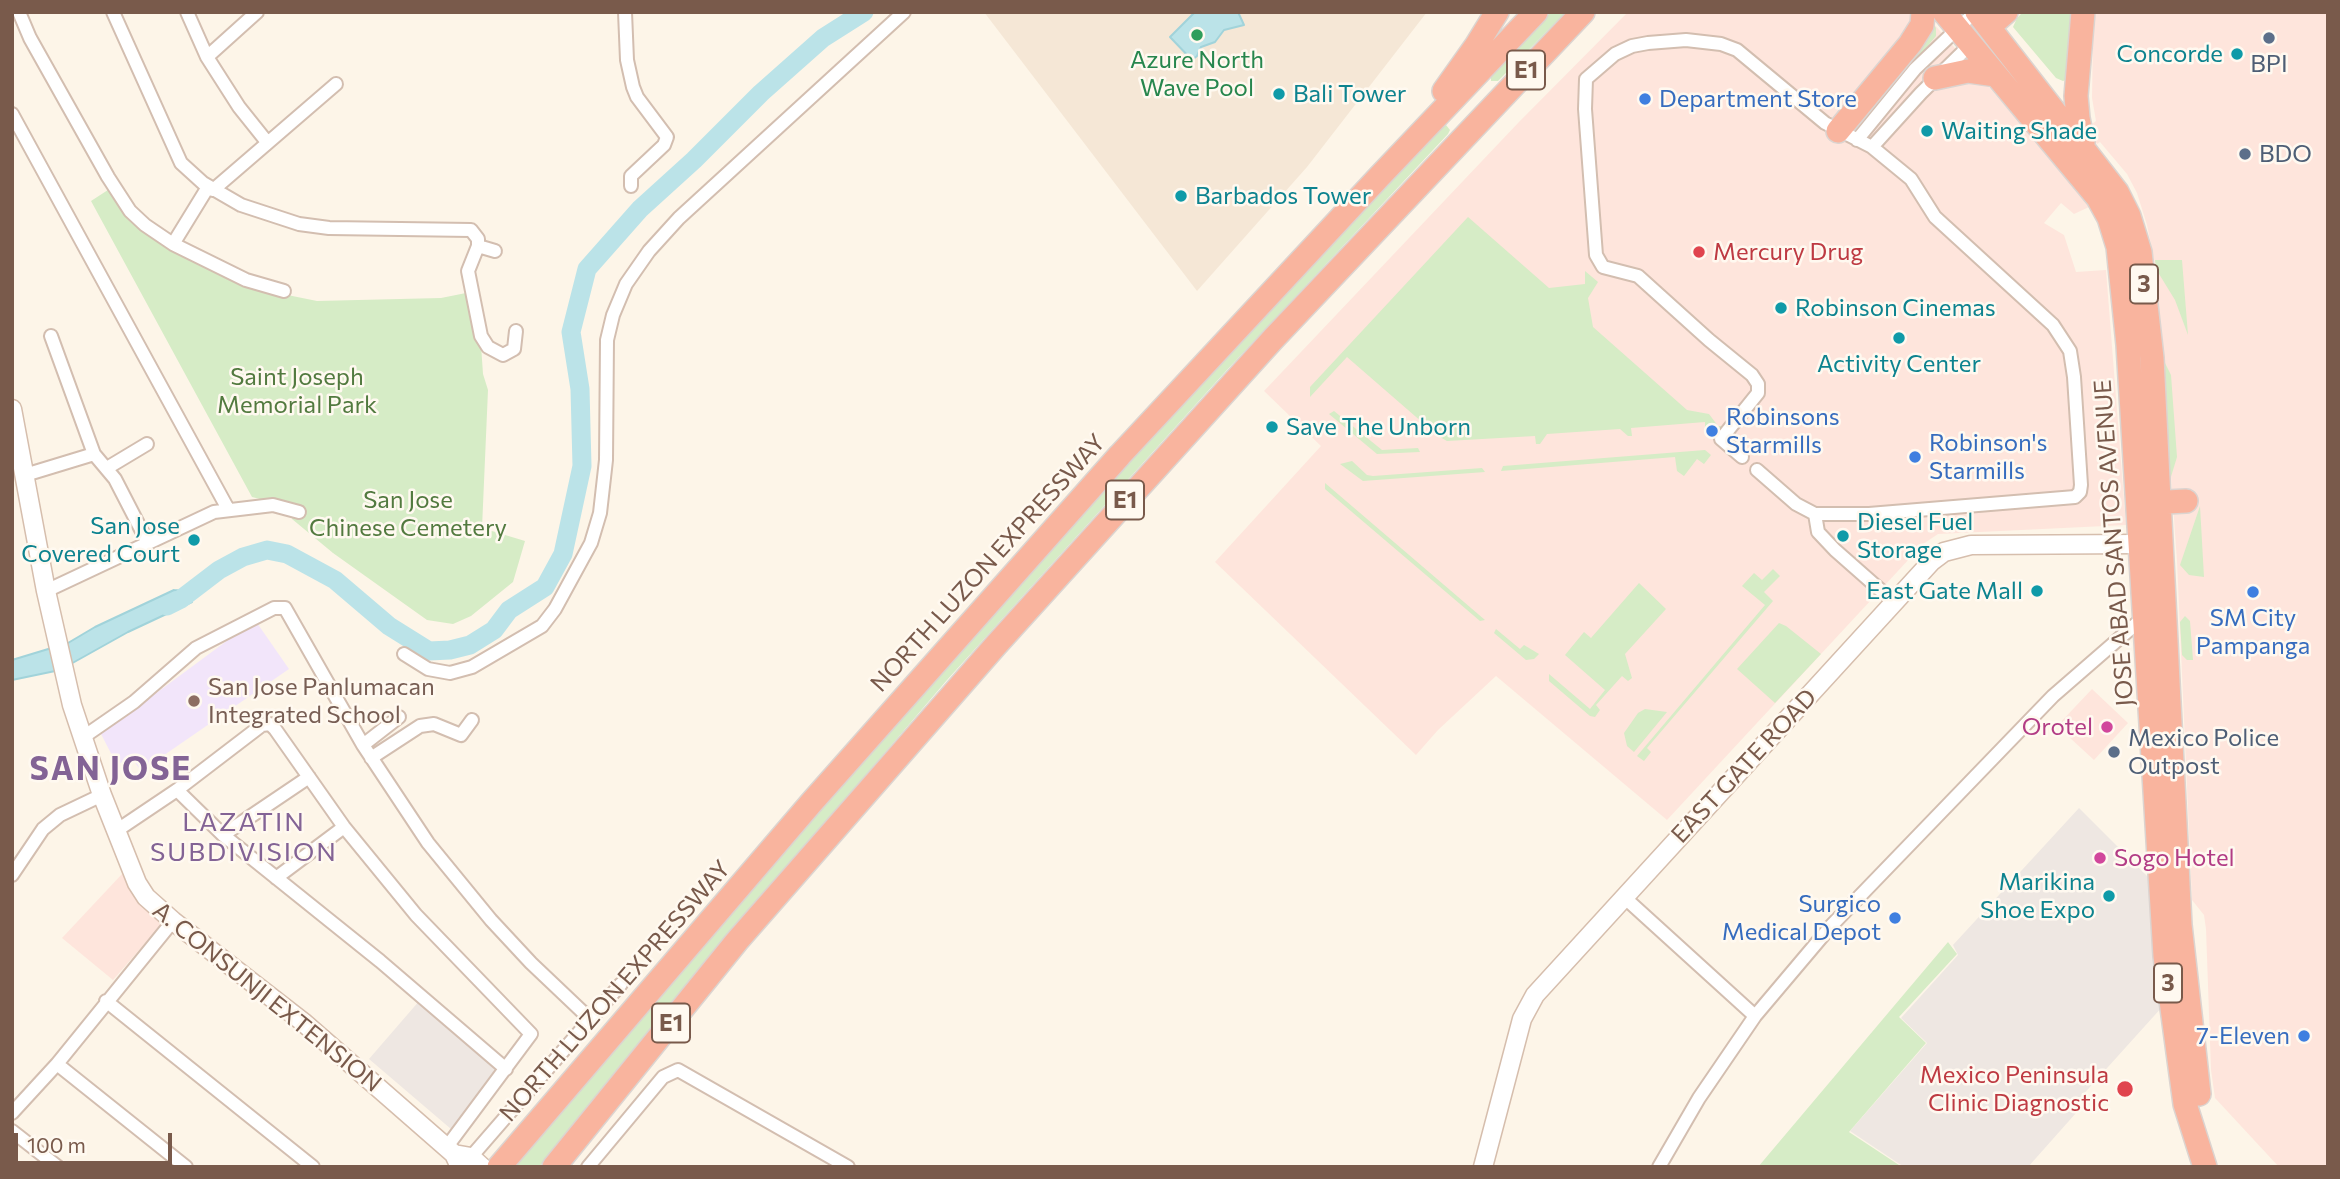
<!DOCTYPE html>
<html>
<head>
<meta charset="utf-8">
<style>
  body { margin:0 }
  #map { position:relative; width:2340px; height:1179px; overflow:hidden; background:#fdf5e8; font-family:Commissioner,sans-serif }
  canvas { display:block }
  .frame { position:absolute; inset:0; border:14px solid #795a4b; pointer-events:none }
  .scale { position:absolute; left:14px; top:1133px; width:158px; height:32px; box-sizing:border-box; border:4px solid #795a4b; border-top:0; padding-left:9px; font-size:21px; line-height:24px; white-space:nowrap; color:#795a4b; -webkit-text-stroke:5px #fff9f0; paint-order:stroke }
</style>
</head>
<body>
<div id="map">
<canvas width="2340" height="1179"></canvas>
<div class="frame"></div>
<div class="scale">100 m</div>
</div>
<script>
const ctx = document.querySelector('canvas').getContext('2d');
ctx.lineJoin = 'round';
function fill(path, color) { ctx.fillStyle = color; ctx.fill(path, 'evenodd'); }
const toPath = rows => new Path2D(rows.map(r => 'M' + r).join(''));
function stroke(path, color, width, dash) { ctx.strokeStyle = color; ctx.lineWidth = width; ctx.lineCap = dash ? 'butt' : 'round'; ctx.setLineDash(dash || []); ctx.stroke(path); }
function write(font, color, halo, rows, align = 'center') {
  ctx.font = font + ' Commissioner,sans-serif'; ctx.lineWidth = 5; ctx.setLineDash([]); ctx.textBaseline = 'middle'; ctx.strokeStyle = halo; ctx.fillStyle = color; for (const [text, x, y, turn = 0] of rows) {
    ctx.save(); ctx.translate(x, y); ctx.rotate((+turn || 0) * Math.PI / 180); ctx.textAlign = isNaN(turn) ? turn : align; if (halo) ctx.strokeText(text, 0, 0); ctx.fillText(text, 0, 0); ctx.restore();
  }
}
fill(toPath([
  [984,12,1427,12,1307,167,1197,291]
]), '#f5e7d6');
fill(toPath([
  [1628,12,1921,12,1933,23,2070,180,2089,207,2074,214,2061,203,2044,223,2064,235,2076,272,2106,270,2126,525,1938,534,1923,544,1667,820,1496,676,1438,730,1416,755,1215,562,1321,446,1264,391,1518,123],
  [2096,12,2328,12,2328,1167,2279,1167,2215,1098,2211,1070,2206,929,2204,915,2192,900,2177,561,2156,269,2147,225,2137,193,2127,174,2100,142,2097,144,2094,139,2092,124,2096,121,2092,98,2093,33],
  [2092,689,2128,723,2094,760,2057,726],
  [122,874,161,925,113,980,62,938]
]), '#fee5dc');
fill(toPath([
  [2079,808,2153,882,2163,1006,2071,1108,2076,1113,2028,1167,1904,1167,1850,1131,1927,1043,1901,1018,1958,955,1953,945],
  [420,1000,502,1069,451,1129,369,1059]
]), '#eee7e2');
fill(toPath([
  [255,620,289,669,141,771,131,757,117,765,101,734]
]), '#f2e5fa');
fill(toPath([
  [1551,12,1566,12,1498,81,1491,81,1491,75],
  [2023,12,2076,12,2070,78,2063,81,2056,78,2013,27,2017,18],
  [1933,23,1936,28,1936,36,1855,133,1850,128],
  [1446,125,1450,130,1448,134,1226,371,947,680,671,1003,539,1167,515,1166,602,1062,862,763,1107,487,1217,365,1371,201,1441,128],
  [111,188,135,224,243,286,317,301,441,298,466,293,481,345,483,374,488,390,482,528,525,541,513,582,471,616,453,624,427,620,333,553,292,519,295,508,252,497,91,201],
  [1468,217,1549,288,1585,284,1585,271,1598,282,1588,298,1593,327,1687,410,1709,414,1718,426,1722,426,1717,432,1705,430,1705,422,1631,428,1632,436,1628,436,1620,429,1547,434,1540,444,1536,444,1535,436,1447,441,1438,436,1347,357,1310,397,1310,387],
  [2155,260,2182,260,2188,335,2175,300,2156,269],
  [2164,361,2171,375,2177,457,2170,480],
  [1334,411,1382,450,1418,448,1420,452,1377,454,1329,414],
  [1705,450,1711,455,1704,464,1697,459,1684,476,1677,471,1675,457,1501,471,1503,466],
  [1352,461,1367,475,1373,476,1482,468,1485,472,1363,481,1340,464],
  [1325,483,1485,620,1480,621,1325,489],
  [2200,506,2204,577,2189,575,2180,565],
  [1773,569,1780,576,1764,592,1773,601,1647,748,1651,752,1644,761,1637,756,1765,605,1742,586,1754,573,1762,580],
  [1639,583,1666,609,1625,654,1632,678,1628,681,1622,676,1596,705,1600,710,1595,717,1590,716,1549,681,1549,674,1590,709,1605,690,1565,655,1584,632,1591,638],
  [2185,616,2190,621,2193,660,2187,660,2182,655,2180,622],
  [1779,623,1786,626,1821,654,1775,703,1737,669],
  [1496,629,1520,649,1524,645,1539,654,1534,659,1526,660,1494,633],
  [1645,709,1667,712,1634,752,1627,746,1624,733,1638,713],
  [1948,942,1957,954,1899,1017,1926,1043,1849,1132,1902,1167,1758,1167]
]), '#d6ecc6');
const water = toPath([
  [1195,12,1238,12,1244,25,1224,30,1215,42,1201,47,1197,56,1192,60,1170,37,1195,12],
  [174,590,185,591,192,602,128,632,60,670,12,680,12,660,68,643,95,627,174,590]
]);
fill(water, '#bbe3e8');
stroke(water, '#a1d3da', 2);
stroke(toPath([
  [167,606,181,599,219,570,243,557,267,550,287,554,335,580,389,626,429,651,450,650,470,645,494,630,509,610,545,587,563,554,582,466,580,389,571,332,587,269,640,209,694,160,761,93,823,38,864,12]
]), '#bbe3e8', 19);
const street = toPath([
  [19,12,30,38,108,177,130,211,145,225,173,244,246,280,284,291],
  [113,12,181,163,203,183,241,205,299,224,329,228,471,230,478,239,478,246,468,271,481,336,488,347,503,355,514,349,516,331],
  [187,12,207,57,239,107,267,142],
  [625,12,627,60,633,87,637,97,667,137,664,145,631,176,631,186],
  [207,57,257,12],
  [12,114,228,509],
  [1857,140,1915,69,1975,12],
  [1872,147,1921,93,1973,42],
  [213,190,336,84],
  [173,244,208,187],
  [478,246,495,251],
  [94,454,115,479,148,543],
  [1742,457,1721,439,1758,393,1758,384,1752,375,1709,340,1638,276,1603,267,1596,255,1585,109,1586,79,1615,54,1632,46,1648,43,1686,40,1721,44,1737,50,1825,123,1872,147,1911,179,1935,217,2053,325,2070,351,2074,377,2081,485,2080,492,2075,497,1869,514,1815,514,1796,504,1757,470],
  [107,468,147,444],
  [25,475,94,454,51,336],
  [1815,514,1818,532,1835,550,1894,602],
  [46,591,214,512,273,505,299,512],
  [404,654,428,669,450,673,472,667,542,626,555,609,591,543,600,513,606,460,607,340,613,315,626,284,649,251,679,218,904,12],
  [82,738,134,702,196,648,274,608,285,608,363,745,428,843,491,920,531,963,590,1019],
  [363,745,399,717],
  [371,758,420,726,434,724,461,735,472,720],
  [177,790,223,835,380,961,506,1069],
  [116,831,177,790,262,725,270,724,275,729,344,827,416,915,531,1034,446,1148],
  [223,835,309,777],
  [12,875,43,829,60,815,102,795],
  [276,878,344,827],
  [1624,897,1755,1016],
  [106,1001,313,1167],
  [57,1064,186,1167],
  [12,1113,57,1064,173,921],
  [12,1131,58,1167],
  [471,1157,621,984],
  [588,1167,663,1077,678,1070,848,1167],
  [1659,1167,1699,1098,1755,1016,1831,926,2053,696,2144,617]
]);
const secondary = toPath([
  [12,409,46,591,72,705,102,795,137,883,146,897,173,921,303,1022,454,1154,460,1167],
  [454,1154,471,1157,482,1167],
  [1483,1167,1522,1019,1535,995,1932,561,1944,552,1971,545,2139,544]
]);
const highway = toPath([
  [1944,12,2098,198,2109,218,2118,247,2128,345,2165,956,2185,1104,2205,1167],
  [1977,12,2117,192,2129,216,2140,252,2152,358,2180,925,2199,1094],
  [1989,27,2006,12],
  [1935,78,1968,71,1996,75],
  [1444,91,1476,46,1497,12],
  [1838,131,1910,44,1922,25,1923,12],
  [2083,143,2078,118,2076,96,2083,12],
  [2148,503,2186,501],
  [499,1167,812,802,1120,455,1379,177,1536,12],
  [554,1167,737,941,996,645,1273,339,1583,12]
]);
stroke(street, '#d3beb0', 16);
stroke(secondary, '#d6bead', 21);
stroke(highway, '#dcd4d0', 26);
stroke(street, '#fff', 12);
stroke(secondary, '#fff', 18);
stroke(highway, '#f9b49e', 23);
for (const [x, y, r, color] of [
  [1197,35,7,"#2e9e5b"],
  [2269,38,7,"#5c6f8a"],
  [2237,54,7,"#0f9aa8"],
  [1279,94,7,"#0f9aa8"],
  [1645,99,7,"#3f7fe0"],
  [1927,131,7,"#0f9aa8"],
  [2245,154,7,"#5c6f8a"],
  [1181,196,7,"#0f9aa8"],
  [1699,252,7,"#e0444e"],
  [1781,308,7,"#0f9aa8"],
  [1899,338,7,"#0f9aa8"],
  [1272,427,7,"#0f9aa8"],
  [1712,431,7,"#3f7fe0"],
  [1915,457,7,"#3f7fe0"],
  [1843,536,7,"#0f9aa8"],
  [194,540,7,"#0f9aa8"],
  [2037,591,7,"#0f9aa8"],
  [2253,592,7,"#3f7fe0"],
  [194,701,7,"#8d6e63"],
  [2107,727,7,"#d1479c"],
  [2114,752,7,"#5c6f8a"],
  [2100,858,7,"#d1479c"],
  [2109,896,7,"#0f9aa8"],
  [1895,918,7,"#3f7fe0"],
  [2304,1036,7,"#3f7fe0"],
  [2125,1089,9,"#e0444e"]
]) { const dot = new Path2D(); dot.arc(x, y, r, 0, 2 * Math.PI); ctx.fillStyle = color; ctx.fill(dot); stroke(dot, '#fff9f0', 2.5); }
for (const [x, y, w] of [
  [1526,70,38],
  [2144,284,28],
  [1125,500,38],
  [2168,983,28],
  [671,1023,38]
]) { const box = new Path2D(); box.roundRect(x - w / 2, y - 19.5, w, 39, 5); ctx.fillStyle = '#fff9f0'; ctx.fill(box); stroke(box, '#795a4b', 2); }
write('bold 23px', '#795a4b', null, [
  ["E1",1526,70],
  ["3",2144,284],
  ["E1",1125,500],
  ["3",2168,983],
  ["E1",671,1023]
]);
write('24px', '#0d838f', '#fff9f0', [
  ["Concorde",2223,54,"right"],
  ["Bali Tower",1293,94],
  ["Waiting Shade",1941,131],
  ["Barbados Tower",1195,196],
  ["Robinson Cinemas",1795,308],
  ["Activity Center",1899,364,"center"],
  ["Save The Unborn",1286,427],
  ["Diesel Fuel",1857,522],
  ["Storage",1857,550],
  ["San Jose",180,526,"right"],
  ["Covered Court",180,554,"right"],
  ["East Gate Mall",2023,591,"right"],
  ["Marikina",2095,882,"right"],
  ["Shoe Expo",2095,910,"right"]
], 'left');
write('24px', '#27864d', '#fff9f0', [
  ["Azure North",1197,60],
  ["Wave Pool",1197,88]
]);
write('24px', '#4e5e75', '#fff9f0', [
  ["BPI",2269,64,"center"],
  ["BDO",2259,154],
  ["Mexico Police",2128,738],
  ["Outpost",2128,766]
], 'left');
write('24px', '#366cbe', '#fff9f0', [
  ["Department Store",1659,99],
  ["Robinsons",1726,417],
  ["Starmills",1726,445],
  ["Robinson's",1929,443],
  ["Starmills",1929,471],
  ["SM City",2253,618,"center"],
  ["Pampanga",2253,646,"center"],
  ["Surgico",1881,904,"right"],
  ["Medical Depot",1881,932,"right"],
  ["7-Eleven",2290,1036,"right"]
], 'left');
write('24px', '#be3a42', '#fff9f0', [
  ["Mercury Drug",1713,252],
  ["Mexico Peninsula",2109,1075,"right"],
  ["Clinic Diagnostic",2109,1103,"right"]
], 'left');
write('24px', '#527a3f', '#fff9f0', [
  ["Saint Joseph",297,377],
  ["Memorial Park",297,405],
  ["San Jose",408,500],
  ["Chinese Cemetery",408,528]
]);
write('24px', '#795a4b', '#fff9f0', [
  ["JOSE ABAD SANTOS AVENUE",2114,543,-94],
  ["NORTH LUZON EXPRESSWAY",988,563,-48],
  ["EAST GATE ROAD",1744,766,-47],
  ["NORTH LUZON EXPRESSWAY",615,991,-49],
  ["A. CONSUNJI EXTENSION",267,997,39]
]);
write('24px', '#785e54', '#fff9f0', [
  ["San Jose Panlumacan",208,687],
  ["Integrated School",208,715]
], 'left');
write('24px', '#b23c85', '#fff9f0', [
  ["Orotel",2093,727],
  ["Sogo Hotel",2114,858,"left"]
], 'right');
ctx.letterSpacing = '2px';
write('26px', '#836395', '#fff9f0', [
  ["LAZATIN",244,822],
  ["SUBDIVISION",244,852]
]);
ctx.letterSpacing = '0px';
ctx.letterSpacing = '2px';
write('bold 32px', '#836395', '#fff9f0', [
  ["SAN JOSE",111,769]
]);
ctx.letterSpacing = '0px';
</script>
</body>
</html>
